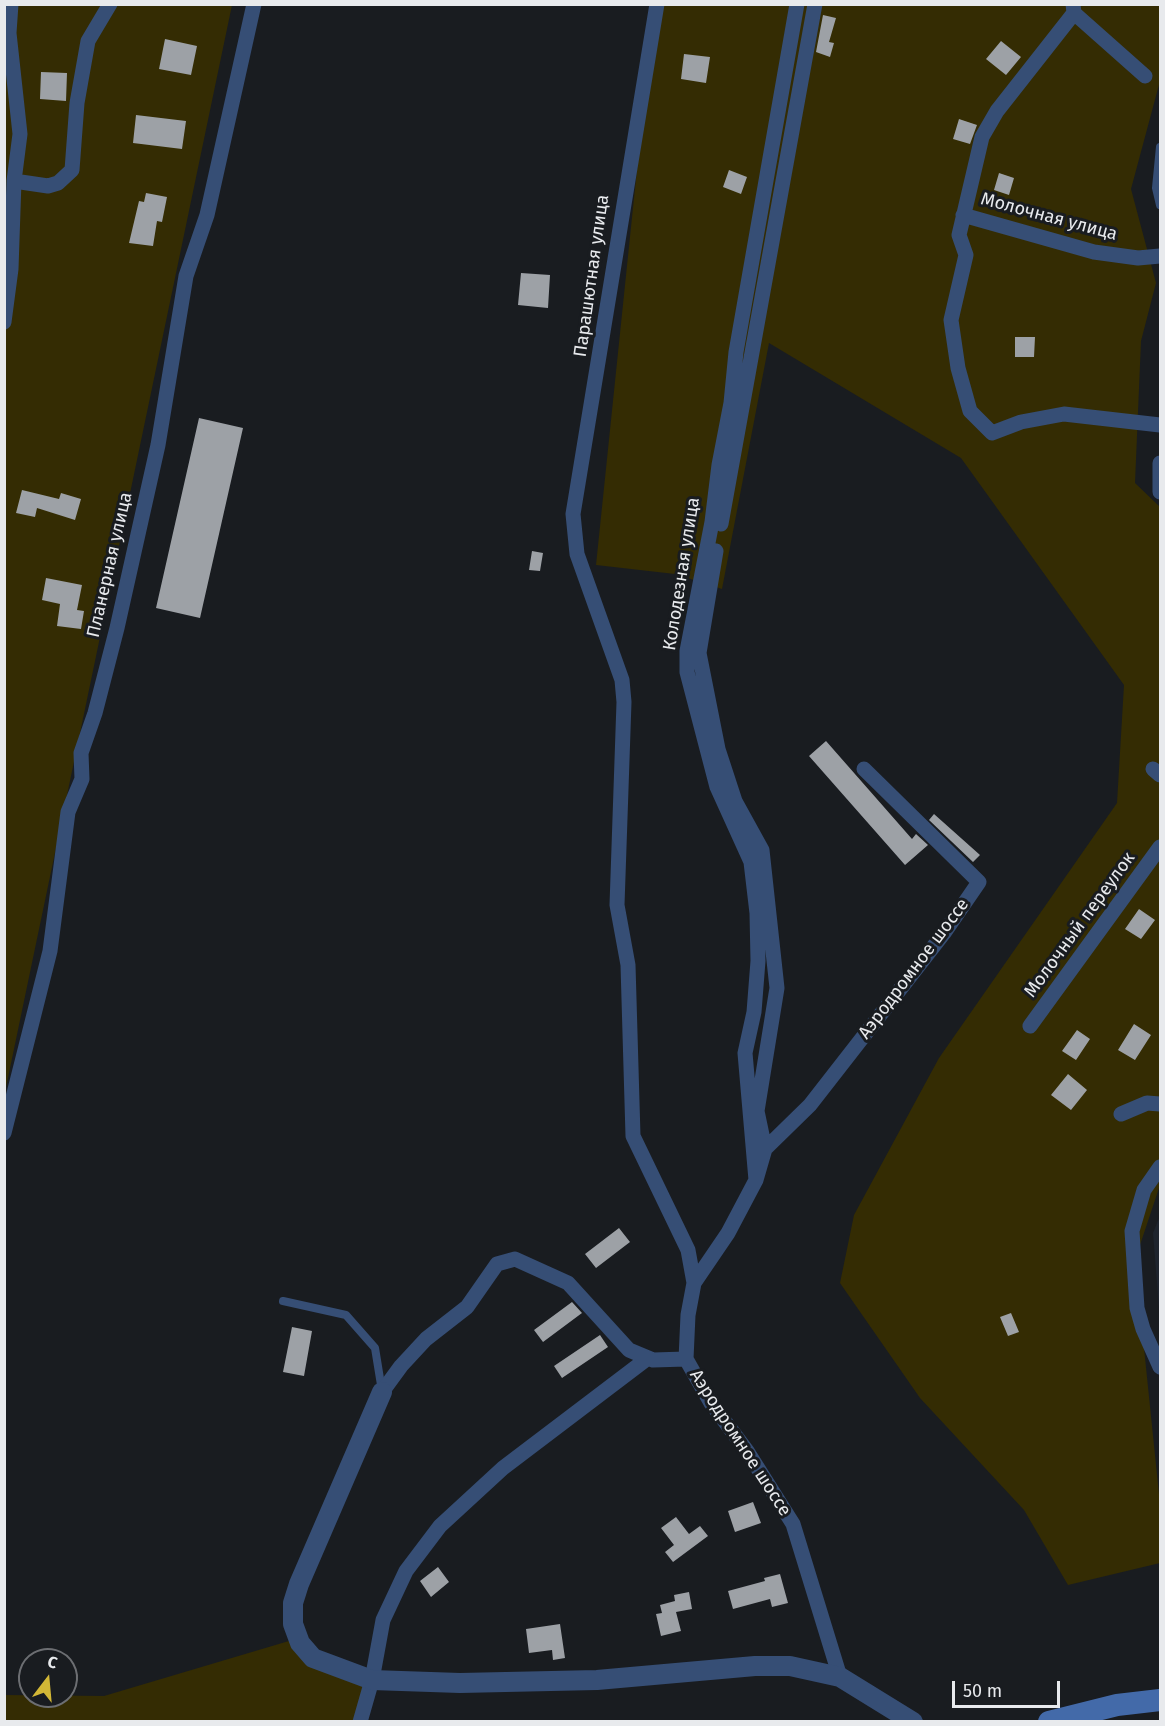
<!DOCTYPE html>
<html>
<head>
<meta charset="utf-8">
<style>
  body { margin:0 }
  #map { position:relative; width:1165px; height:1726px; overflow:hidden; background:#191c20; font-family:"Fira Sans",sans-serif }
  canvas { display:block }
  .frame { position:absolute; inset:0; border:6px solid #e8eaed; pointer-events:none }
  .north { position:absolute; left:18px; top:1648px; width:60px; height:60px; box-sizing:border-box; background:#191c20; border:2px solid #6c6e72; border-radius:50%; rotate:16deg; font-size:16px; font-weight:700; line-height:24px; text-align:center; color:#e8eaed }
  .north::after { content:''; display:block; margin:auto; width:21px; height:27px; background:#d2b736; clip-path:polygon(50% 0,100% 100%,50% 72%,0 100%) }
  .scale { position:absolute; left:952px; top:1681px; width:108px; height:27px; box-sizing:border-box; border:3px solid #e8eaed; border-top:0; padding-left:8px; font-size:18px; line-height:21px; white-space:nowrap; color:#e8eaed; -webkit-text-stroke:4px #191c20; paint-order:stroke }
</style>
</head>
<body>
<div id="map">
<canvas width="1165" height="1726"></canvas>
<div class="frame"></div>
<div class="north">С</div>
<div class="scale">50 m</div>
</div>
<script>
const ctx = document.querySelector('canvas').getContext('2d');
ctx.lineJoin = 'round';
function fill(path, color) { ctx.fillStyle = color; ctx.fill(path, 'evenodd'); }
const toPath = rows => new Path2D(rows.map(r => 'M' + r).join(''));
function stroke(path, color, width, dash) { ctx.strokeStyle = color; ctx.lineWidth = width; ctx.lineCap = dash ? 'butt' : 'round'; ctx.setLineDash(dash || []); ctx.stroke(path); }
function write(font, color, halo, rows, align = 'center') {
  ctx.font = font + ' "Fira Sans",sans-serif'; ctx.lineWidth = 6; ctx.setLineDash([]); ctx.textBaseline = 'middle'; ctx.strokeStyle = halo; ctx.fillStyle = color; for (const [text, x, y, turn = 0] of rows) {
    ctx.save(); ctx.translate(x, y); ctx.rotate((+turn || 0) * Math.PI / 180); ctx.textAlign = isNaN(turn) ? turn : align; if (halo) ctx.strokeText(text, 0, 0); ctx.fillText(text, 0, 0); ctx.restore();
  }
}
fill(toPath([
  [1160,1216,1160,1320,1153,1233]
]), '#1e242d');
fill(toPath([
  [5,5,232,5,5,1092],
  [654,5,1160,5,1160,81,1131,189,1156,283,1141,341,1135,483,1160,507,1160,1185,1135,1260,1160,1504,1160,1563,1068,1585,1024,1510,920,1398,840,1283,854,1215,939,1058,1117,803,1124,685,961,458,769,343,722,589,675,574,596,565],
  [299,1638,313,1658,372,1680,359,1722,5,1721,4,1695,104,1696]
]), '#342c03');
fill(toPath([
  [823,15,836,18,829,42,834,43,830,57,816,52],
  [165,39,197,46,191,75,159,69],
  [1001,41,1021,57,1006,75,986,59],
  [684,54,710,57,706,83,681,79],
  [41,72,67,73,66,101,40,99],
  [136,115,186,121,182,149,133,143],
  [959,119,977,125,970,144,953,139],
  [729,170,747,177,741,194,723,187],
  [999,173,1014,178,1009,195,994,190],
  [146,193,167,197,162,222,157,221,153,246,129,243,139,201,144,202],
  [521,273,550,275,548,308,518,305],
  [1015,337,1035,337,1034,357,1015,357],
  [199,418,243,428,200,618,156,608],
  [22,490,59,499,61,493,81,499,75,520,37,508,35,517,16,513],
  [532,551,543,553,540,571,529,570],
  [46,578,82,585,77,610,84,611,81,629,57,626,60,604,42,600],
  [826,741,912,839,916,834,928,845,905,865,809,756],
  [934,814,980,855,973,862,929,820],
  [1139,909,1155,920,1141,939,1125,929],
  [1134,1024,1151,1035,1135,1060,1118,1050],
  [1077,1030,1090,1039,1076,1060,1062,1051],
  [1068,1074,1087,1090,1071,1110,1051,1095],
  [619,1228,630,1242,596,1268,585,1254],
  [572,1302,582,1313,543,1342,534,1330],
  [1011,1313,1019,1332,1008,1336,1000,1317],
  [292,1327,312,1331,304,1376,283,1372],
  [600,1335,608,1347,562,1378,554,1366],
  [753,1502,761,1523,735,1532,728,1511],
  [676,1517,689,1534,700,1526,708,1536,673,1562,665,1552,674,1545,661,1528],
  [438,1567,449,1582,431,1597,420,1581],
  [780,1574,788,1603,772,1607,770,1599,733,1609,728,1591,765,1581,764,1578],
  [689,1592,692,1609,676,1612,681,1631,661,1636,656,1614,662,1613,660,1605,675,1601,674,1595],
  [560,1624,565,1658,553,1660,552,1650,529,1653,526,1629]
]), '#9da1a6');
stroke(toPath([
  [1160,147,1156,188,1160,205],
  [283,1301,346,1315,375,1348,382,1391]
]), '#364e75', 8);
stroke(toPath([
  [657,4,573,514,577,554,622,680,624,702,617,905,628,965,633,1136,688,1250,694,1283],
  [1073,4,1074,13,1145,76],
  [1074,13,997,111,982,137,959,235,966,255,951,320,958,368,970,411,992,433,1021,422,1064,414,1160,425],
  [14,181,48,186,58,183,72,170,77,103,88,41,110,4],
  [963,215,1094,252,1138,258,1160,256],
  [4,322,11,269,14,181,20,134,9,33,11,4],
  [1160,463,1160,492],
  [721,524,815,4],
  [716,551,699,653,718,749,735,801,762,850,777,988,757,1111,765,1149],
  [1153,769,1160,775],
  [1030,1026,1160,847],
  [1121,1114,1147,1103,1160,1104],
  [4,1133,50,951,68,812,82,779,81,753,95,713,117,628,158,445,186,276,207,215,254,4],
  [1160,1167,1144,1190,1132,1231,1137,1308,1143,1329,1160,1367],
  [756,1180,745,1053,754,1012,758,961,757,913,751,862,717,787,687,672,687,651,712,522,719,465,731,403,736,352,797,4],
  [382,1392,401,1366,426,1339,467,1307,497,1264,515,1259,568,1283,629,1350,653,1360,686,1359],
  [840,1677,793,1524,747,1451,711,1403,686,1359,688,1315,694,1283,728,1233,756,1180,765,1149,810,1105,944,933,979,882,864,769],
  [360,1722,372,1680,383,1620,406,1571,440,1526,503,1468,648,1358]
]), '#364e75', 15);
stroke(toPath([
  [382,1392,299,1584,293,1603,293,1624,300,1643,313,1658,372,1680,460,1683,597,1680,755,1666,790,1666,840,1677,913,1722]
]), '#364e75', 20);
stroke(toPath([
  [1049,1722,1117,1705,1160,1700]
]), '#436aa9', 22);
write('18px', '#e8eaed', '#191c20', [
  ["Молочная улица",1049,217,15],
  ["Парашютная улица",592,276,-82],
  ["Планерная улица",110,565,-77],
  ["Колодезная улица",682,574,-81],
  ["Молочный переулок",1080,925,-54],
  ["Аэродромное шоссе",914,969,-53],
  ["Аэродромное шоссе",740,1443,57]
]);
</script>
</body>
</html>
